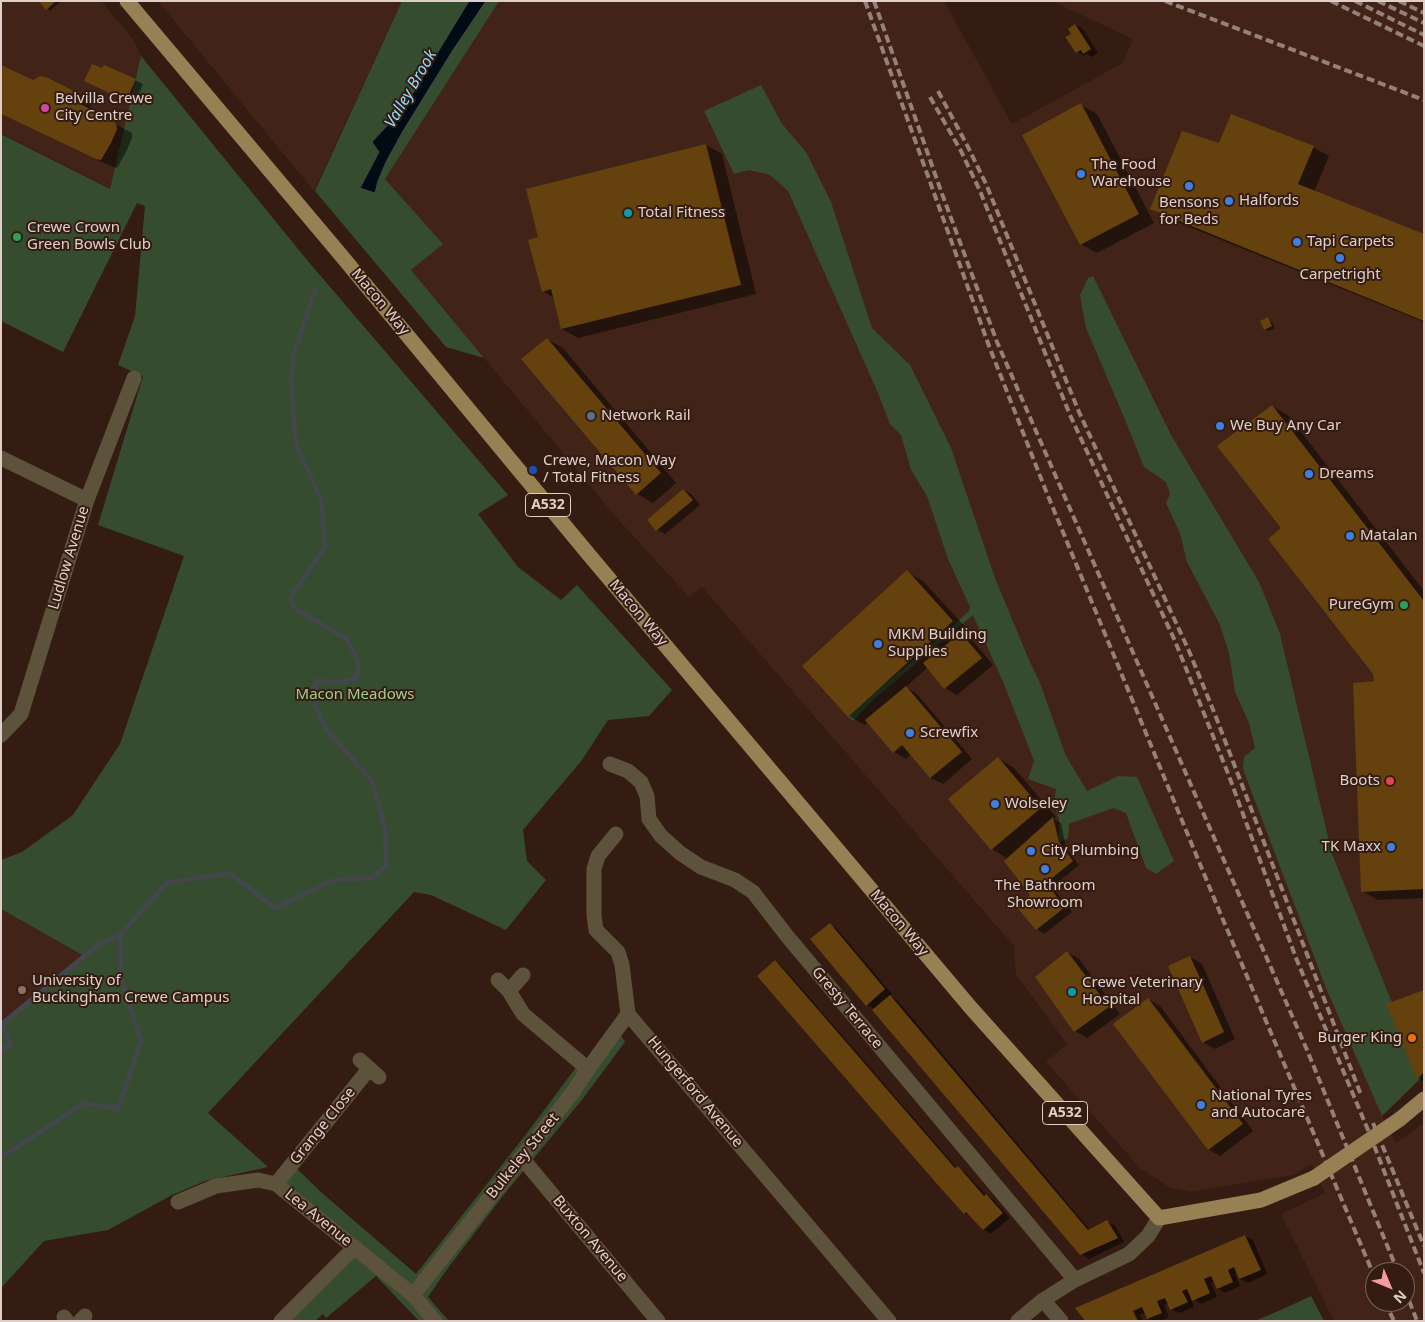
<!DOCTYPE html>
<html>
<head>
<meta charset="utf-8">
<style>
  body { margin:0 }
  #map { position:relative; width:1425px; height:1322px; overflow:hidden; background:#341c12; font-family:"Noto Sans",sans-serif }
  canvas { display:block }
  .frame { position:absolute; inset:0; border:2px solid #e0cfc8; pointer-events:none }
  .north { position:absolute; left:1365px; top:1262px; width:50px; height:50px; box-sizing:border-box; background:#341c12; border:1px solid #79645b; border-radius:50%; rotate:135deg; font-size:14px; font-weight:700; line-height:20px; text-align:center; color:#e0cfc8 }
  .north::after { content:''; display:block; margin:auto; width:18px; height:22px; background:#f59b9b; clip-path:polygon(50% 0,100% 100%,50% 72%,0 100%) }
</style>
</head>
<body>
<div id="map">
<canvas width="1425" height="1322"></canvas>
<div class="frame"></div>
<div class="north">N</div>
</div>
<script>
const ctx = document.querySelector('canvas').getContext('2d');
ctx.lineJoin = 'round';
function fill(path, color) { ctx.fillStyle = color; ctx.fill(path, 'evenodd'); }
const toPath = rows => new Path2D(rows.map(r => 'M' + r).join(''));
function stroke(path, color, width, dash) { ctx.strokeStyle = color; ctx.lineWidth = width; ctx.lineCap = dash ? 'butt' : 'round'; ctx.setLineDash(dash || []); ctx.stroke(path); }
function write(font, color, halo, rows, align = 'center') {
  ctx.font = font + ' "Noto Sans",sans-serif'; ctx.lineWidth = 4; ctx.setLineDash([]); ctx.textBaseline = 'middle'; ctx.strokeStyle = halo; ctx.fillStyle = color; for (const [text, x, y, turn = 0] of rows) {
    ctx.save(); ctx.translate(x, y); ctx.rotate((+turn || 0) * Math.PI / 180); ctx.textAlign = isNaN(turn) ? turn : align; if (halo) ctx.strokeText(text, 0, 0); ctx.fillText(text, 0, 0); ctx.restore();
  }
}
fill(toPath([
  [1,1,101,1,133,39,141,56,111,189,1,133],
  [158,1,402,1,314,191],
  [492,1,944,1,1012,124,1123,63,1133,39,1052,1,1424,1,1424,1075,1382,1116,1396,1143,1424,1123,1424,1321,1334,1321,1281,1214,1325,1193,1312,1164,1293,1175,1190,1192,1169,1187,1140,1168,1046,1062,1067,1044,1016,975,1014,946,702,587,689,597,616,517,411,270,442,243,385,179,483,14],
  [1375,1272,1405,1272,1405,1302,1375,1302],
  [1,909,84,956,1,1024]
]), '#412417');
fill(toPath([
  [402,1,499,1,385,179,443,244,411,270,484,358,446,347,315,191],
  [141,56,307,260,508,495,478,514,518,567,561,600,577,585,672,690,649,716,608,720,582,760,523,830,527,861,546,880,506,930,431,895,414,892,208,1113,268,1167,205,1181,172,1195,108,1230,44,1241,1,1288,1,1024,84,956,1,909,1,860,22,852,73,815,120,744,184,556,98,525,143,376,118,365,135,316,145,206,137,203,63,352,1,321,1,134,110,189],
  [761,85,782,124,806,152,831,202,872,328,910,365,951,448,995,578,1029,660,1040,683,1066,756,1087,791,1118,776,1137,777,1174,861,1156,874,1146,868,1126,813,1113,808,1069,824,1068,838,1059,842,1059,819,1054,804,1056,789,1028,779,1034,761,1004,684,973,615,873,700,853,721,848,717,861,701,885,684,937,640,969,611,970,607,948,559,927,496,911,470,901,435,890,424,878,393,788,191,770,175,749,170,734,174,704,111],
  [1093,276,1171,435,1259,582,1280,634,1332,854,1422,1077,1382,1116,1326,988,1243,769,1244,757,1255,748,1249,723,1235,692,1229,653,1220,625,1187,562,1180,533,1166,503,1170,494,1166,482,1144,467,1126,422,1086,328,1080,295,1088,278],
  [617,1029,625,1042,581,1101,502,1197,445,1272,428,1297,449,1321,419,1321,376,1276,326,1318,323,1314,315,1321,281,1321,355,1247,276,1184,292,1164,322,1193,416,1274,527,1133,580,1062,588,1069],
  [1311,1296,1324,1321,1255,1321,1283,1309]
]), '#364c2f');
const water = toPath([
  [469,1,486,1,453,50,403,131,386,162,378,181,375,193,360,188,379,152,372,142,405,106,469,1]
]);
fill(water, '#000b14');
stroke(water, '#43464a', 1);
fill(toPath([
  [40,1,61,1,50,11],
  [1076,25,1083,29,1098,53,1092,57,1087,54,1084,56,1077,52,1072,34],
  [104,66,143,84,134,104,93,85],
  [1,67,33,81,69,90,90,103,91,111,132,133,132,138,126,152,117,168,113,167,1,114],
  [1081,105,1097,114,1154,223,1097,253,1081,244],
  [1219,144,1313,147,1329,156,1314,192,1424,235,1424,322,1167,218,1152,209],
  [706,145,722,154,756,294,578,338,562,329,554,298,543,291,540,238],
  [1268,319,1271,321,1275,328,1268,331,1265,329],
  [547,339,563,348,676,483,653,503,637,494],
  [1272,406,1288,415,1424,591,1424,898,1378,900,1362,891,1379,682,1283,529],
  [684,490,691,494,700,505,665,534,657,530],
  [907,572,923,581,968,630,963,635,973,641,993,665,957,695,945,688,928,667,906,687,917,694,972,759,943,784,931,778,911,754,906,759,894,752,868,722,865,725,849,716],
  [999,759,1014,768,1056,817,1054,819,1061,823,1066,848,1079,865,1052,887,1072,912,1044,934,1037,929,1032,895,1008,859,992,849,950,800],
  [830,924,837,929,892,994,889,996,898,1001,1090,1230,1107,1222,1115,1226,1124,1242,1089,1259,1081,1254,875,1009,867,1005],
  [1067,952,1079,959,1120,1014,1087,1038,1075,1031,1036,977],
  [1190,957,1202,964,1235,1039,1215,1049,1203,1042],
  [775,961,782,966,957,1168,965,1172,986,1195,994,1200,1010,1218,991,1234,983,1229,972,1217,964,1213],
  [1424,992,1424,1082,1418,1078,1388,1005],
  [1148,999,1160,1006,1253,1131,1220,1156,1208,1149],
  [1245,1236,1253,1240,1267,1274,1248,1283,1240,1279,1238,1273,1235,1274,1240,1286,1225,1293,1218,1288,1215,1282,1211,1283,1217,1297,1201,1304,1191,1298,1194,1307,1179,1313,1171,1309,1169,1303,1164,1305,1169,1317,1160,1321,1152,1321,1148,1318,1146,1313,1140,1315,1143,1321,1086,1321]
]), '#0007');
stroke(toPath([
  [1,1052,11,1044,2,1024,98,945,120,935,167,883,230,873,275,908,334,880,372,878,386,866,385,828,372,781,326,729,316,708,315,681,339,682,357,678,358,661,347,639,297,610,292,604,291,596,325,547,321,499,296,445,291,377,294,353,315,290],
  [1,1157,85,1103,118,1109,141,1041,121,978,120,935]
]), '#43464a', 5);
fill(toPath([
  [39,1,56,1,46,10],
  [1075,24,1091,49,1083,54,1081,50,1076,53,1065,37,1071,34,1068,29],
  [92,64,102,68,104,65,136,79,126,101,84,81],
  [1,65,33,80,40,76,48,78,70,89,75,93,75,101,116,123,117,129,111,143,101,160,96,159,1,114],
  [1081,103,1139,214,1080,245,1022,135],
  [1231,114,1314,146,1298,184,1424,234,1424,321,1150,209,1182,131,1219,143],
  [706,144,741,285,561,329,551,289,542,292,528,240,538,237,526,189],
  [1268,317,1272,326,1264,330,1260,321],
  [547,338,661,473,636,495,521,359],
  [1272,405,1424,601,1424,889,1361,892,1353,683,1374,681,1373,674,1268,539,1281,528,1217,446],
  [683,489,693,500,656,531,647,520],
  [907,570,953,621,848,717,802,666],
  [961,633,982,658,944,689,923,663],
  [906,686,962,752,930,778,902,745,893,753,865,720],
  [998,757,1041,808,991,850,948,799],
  [1053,817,1059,842,1073,861,1046,883,1065,907,1036,930,1016,906,1030,895,1004,861],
  [830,923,885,989,866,1006,810,939],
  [1067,951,1109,1007,1074,1032,1035,977],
  [1190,956,1224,1032,1202,1043,1168,966],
  [775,960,955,1168,958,1166,984,1196,986,1194,1003,1213,983,1230,966,1212,964,1214,937,1184,757,976],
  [1424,990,1424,1072,1417,1079,1386,1004],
  [890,995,1088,1230,1107,1220,1118,1238,1080,1255,872,1010],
  [1148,998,1243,1124,1208,1150,1113,1024],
  [1245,1235,1261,1270,1239,1279,1234,1267,1228,1270,1233,1282,1217,1289,1211,1276,1204,1279,1210,1293,1192,1301,1187,1289,1182,1291,1188,1302,1170,1310,1165,1298,1157,1301,1162,1313,1147,1319,1142,1307,1133,1311,1138,1321,1085,1321,1075,1308]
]), '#65410e');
stroke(toPath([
  [1,458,87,500],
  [1,735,21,714,87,500,134,378],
  [610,764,628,771,641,782,647,796,649,819,661,836,680,853,701,867,735,880,753,892,787,936,1075,1280],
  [616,834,598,856,594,869,594,915,596,930,618,952,622,965,628,1014,889,1321],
  [498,980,509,991,523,1014,588,1069],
  [509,991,523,975],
  [360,1060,379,1077],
  [521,1157,658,1321],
  [276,1184,369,1069],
  [178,1202,216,1186,258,1180,276,1184,413,1295,435,1321],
  [413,1295,573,1092,588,1069,628,1014],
  [1043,1300,1061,1321],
  [64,1317,67,1321],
  [80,1321,85,1316],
  [281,1321,355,1247],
  [1018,1321,1043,1300,1075,1280,1129,1254,1148,1236,1159,1218]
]), '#5d523c', 15);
stroke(toPath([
  [127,1,340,254,590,556,971,1008,1159,1218,1261,1200,1314,1178],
  [1400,1119,1424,1099]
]), '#978053', 15);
stroke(toPath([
  [865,1,989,346,1046,491,1221,915,1375,1278],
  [874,1,941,191,997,342,1307,1050,1398,1272],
  [1165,1,1424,100],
  [1331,1,1424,46],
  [1355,1,1424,35],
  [1378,1,1424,23],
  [1399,1,1424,13],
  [938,91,968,147,986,184,1079,412,1189,651,1214,712,1361,1095],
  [930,97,961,151,980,191,1070,415,1175,641,1229,776,1296,958,1368,1130,1424,1273],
  [1373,1123,1424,1246],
  [1405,1290,1417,1321],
  [1385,1302,1394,1321]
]), '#958179', 4, [8, 4]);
stroke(toPath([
  [1314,1178,1400,1119]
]), '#978053', 15);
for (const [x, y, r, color] of [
  [45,108,5,"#d1479c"],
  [1081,174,5,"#3f7fe0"],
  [1189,186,5,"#3f7fe0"],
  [1229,201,5,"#3f7fe0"],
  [628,213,5,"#0f9aa8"],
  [17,237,5,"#2e9e5b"],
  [1297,242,5,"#3f7fe0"],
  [1340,258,5,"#3f7fe0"],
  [591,416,5,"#5c6f8a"],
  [1220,426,5,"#3f7fe0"],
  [533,470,5,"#1a4fb4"],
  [1309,474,5,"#3f7fe0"],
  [1350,536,5,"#3f7fe0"],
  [1404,605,5,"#2e9e5b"],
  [878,644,5,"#3f7fe0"],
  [910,733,5,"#3f7fe0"],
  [1390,781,5,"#e0444e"],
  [995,804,5,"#3f7fe0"],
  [1391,847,5,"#3f7fe0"],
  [1031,851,5,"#3f7fe0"],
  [1045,869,5,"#3f7fe0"],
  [22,990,5,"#8d6e63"],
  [1072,992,5,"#0f9aa8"],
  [1412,1038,5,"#e8710a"],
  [1201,1105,5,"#3f7fe0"]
]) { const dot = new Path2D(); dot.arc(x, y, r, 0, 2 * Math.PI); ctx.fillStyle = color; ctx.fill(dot); stroke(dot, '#341c12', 2); }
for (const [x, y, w] of [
  [548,505,45],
  [1065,1113,45]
]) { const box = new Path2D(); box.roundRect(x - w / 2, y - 11.5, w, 23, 4); ctx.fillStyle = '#341c12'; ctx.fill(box); stroke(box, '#e0cfc8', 1); }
write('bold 14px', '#e0cfc8', null, [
  ["A532",548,505],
  ["A532",1065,1113]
]);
write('15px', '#e0cfc8', '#341c12', [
  ["Belvilla Crewe",55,99],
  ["City Centre",55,116],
  ["The Food",1091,165],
  ["Warehouse",1091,182],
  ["Halfords",1239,201],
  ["Bensons",1189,203,"center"],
  ["for Beds",1189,220,"center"],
  ["Total Fitness",638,213],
  ["Crewe Crown",27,228],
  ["Green Bowls Club",27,245],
  ["Tapi Carpets",1307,242],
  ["Carpetright",1340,275,"center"],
  ["Network Rail",601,416],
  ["We Buy Any Car",1230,426],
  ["Crewe, Macon Way",543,461],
  ["/ Total Fitness",543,478],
  ["Dreams",1319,474],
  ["Matalan",1360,536],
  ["PureGym",1394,605,"right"],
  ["MKM Building",888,635],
  ["Supplies",888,652],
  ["Screwfix",920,733],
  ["Boots",1380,781,"right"],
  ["Wolseley",1005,804],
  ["TK Maxx",1381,847,"right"],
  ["City Plumbing",1041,851],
  ["The Bathroom",1045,886,"center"],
  ["Showroom",1045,903,"center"],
  ["University of",32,981],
  ["Buckingham Crewe Campus",32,998],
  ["Crewe Veterinary",1082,983],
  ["Hospital",1082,1000],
  ["Burger King",1402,1038,"right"],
  ["National Tyres",1211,1096],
  ["and Autocare",1211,1113]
], 'left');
write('15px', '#e0cfc8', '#341c12', [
  ["Macon Way",380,302,50],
  ["Ludlow Avenue",69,558,-73],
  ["Macon Way",638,613,50],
  ["Macon Way",899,923,50],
  ["Gresty Terrace",847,1008,50],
  ["Hungerford Avenue",695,1092,50],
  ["Grange Close",323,1126,-51],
  ["Bulkeley Street",523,1156,-51],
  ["Lea Avenue",318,1218,39],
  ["Buxton Avenue",590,1239,50]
]);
write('15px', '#9dd18b', '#341c12', [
  ["Macon Meadows",355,695]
]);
write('italic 16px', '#91dcfe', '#341c12', [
  ["Valley Brook",411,89,-60]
]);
</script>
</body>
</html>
